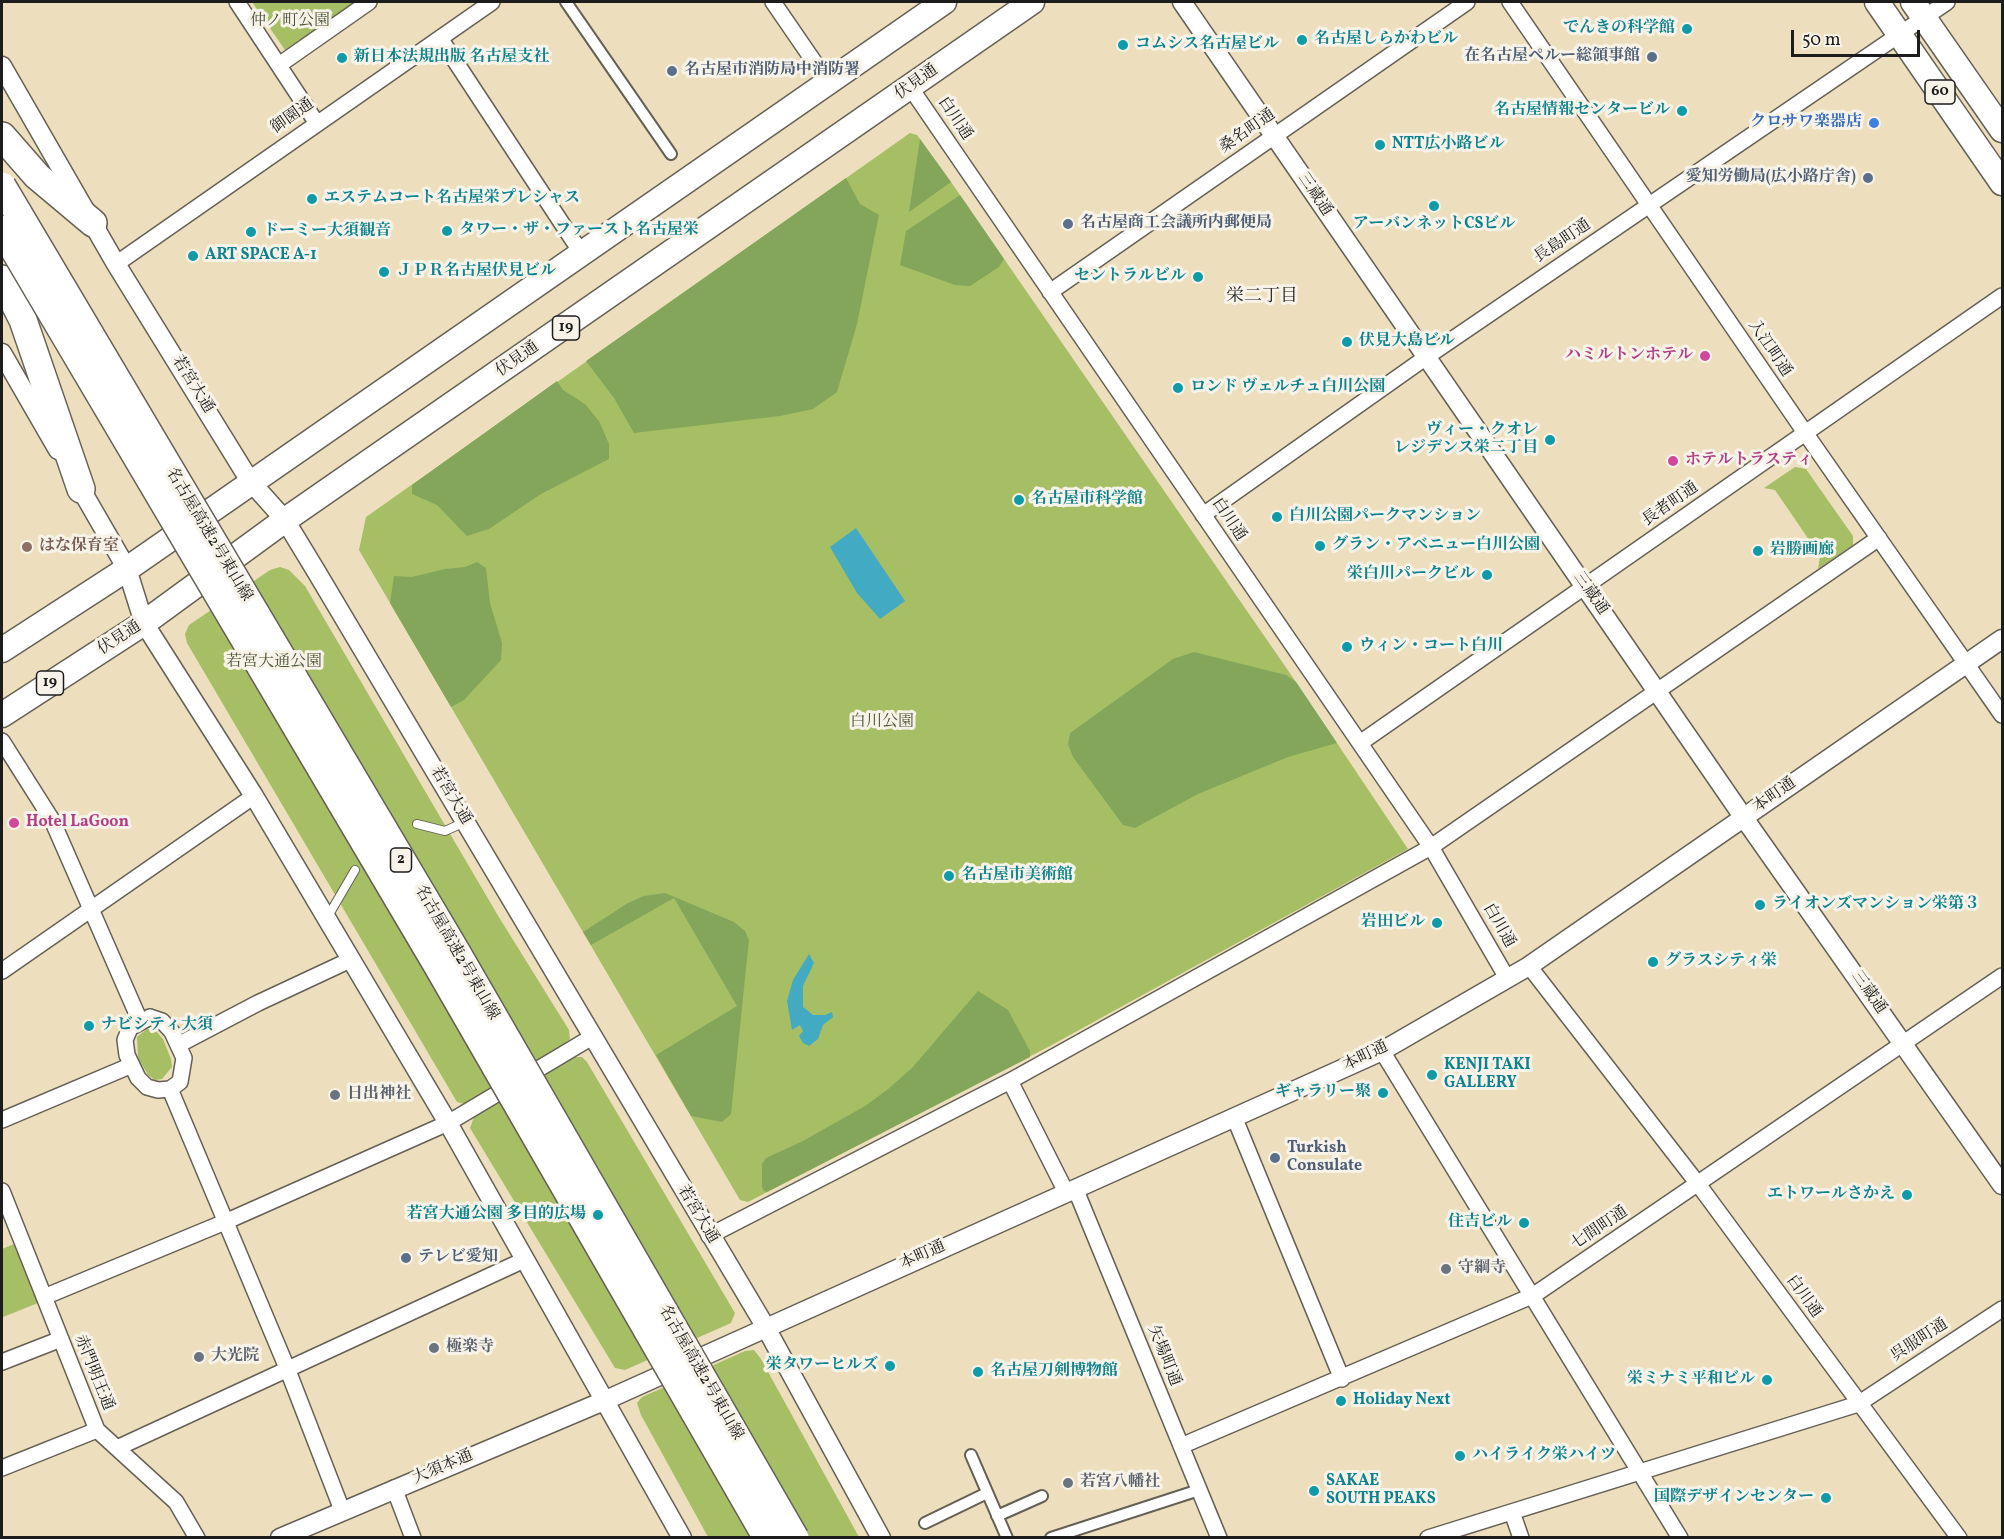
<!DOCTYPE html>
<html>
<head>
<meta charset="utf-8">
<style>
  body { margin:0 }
  #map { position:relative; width:2004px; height:1539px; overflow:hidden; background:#eddfbe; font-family:Vollkorn,serif }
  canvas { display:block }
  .frame { position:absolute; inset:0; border:3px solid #1c1c1c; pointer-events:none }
  .scale { position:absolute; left:1791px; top:30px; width:129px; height:27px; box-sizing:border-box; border:3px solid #1c1c1c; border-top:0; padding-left:8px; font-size:18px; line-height:21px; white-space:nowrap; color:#1c1c1c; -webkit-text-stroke:4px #f7f3e8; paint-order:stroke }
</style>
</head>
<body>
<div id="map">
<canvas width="2004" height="1539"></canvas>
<div class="frame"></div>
<div class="scale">50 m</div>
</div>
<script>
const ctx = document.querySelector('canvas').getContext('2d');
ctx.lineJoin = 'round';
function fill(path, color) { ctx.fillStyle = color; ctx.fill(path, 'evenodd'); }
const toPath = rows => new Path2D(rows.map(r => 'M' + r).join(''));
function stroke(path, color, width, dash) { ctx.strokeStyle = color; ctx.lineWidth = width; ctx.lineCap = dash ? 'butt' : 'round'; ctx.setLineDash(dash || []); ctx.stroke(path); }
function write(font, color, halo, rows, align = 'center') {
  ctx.font = font + ' Vollkorn,"Noto Serif JP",serif'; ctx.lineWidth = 6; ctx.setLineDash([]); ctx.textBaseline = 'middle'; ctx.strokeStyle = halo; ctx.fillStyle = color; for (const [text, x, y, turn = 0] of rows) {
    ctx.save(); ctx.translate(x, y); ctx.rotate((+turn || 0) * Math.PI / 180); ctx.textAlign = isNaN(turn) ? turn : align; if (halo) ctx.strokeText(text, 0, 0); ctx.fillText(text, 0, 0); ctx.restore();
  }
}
fill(toPath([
  [252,2,356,2,285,50],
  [910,133,917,135,951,182,1296,682,1408,849,1050,1046,748,1202,740,1200,359,550,366,517],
  [1795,467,1806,469,1853,536,1853,545,1818,569,1820,556,1775,490,1764,488],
  [280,567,289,570,305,586,497,914,569,1030,570,1039,565,1043,464,1104,457,1102,187,643,185,634,189,625,270,570],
  [147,1029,155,1030,163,1039,171,1059,172,1067,162,1079,155,1080,148,1075,138,1058,137,1037],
  [574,1057,582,1057,587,1062,735,1313,731,1323,625,1370,615,1368,470,1128,474,1117],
  [14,1244,38,1303,3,1317,2,1249],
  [754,1350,761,1359,859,1537,708,1537,641,1415,637,1403,642,1397,745,1351]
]), '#a6bf65');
fill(toPath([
  [920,139,951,182,909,212],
  [846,178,860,204,879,215,857,324,837,392,813,409,780,416,634,433,614,398,586,361],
  [960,195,1004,259,999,267,970,286,955,285,900,265,906,231],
  [557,381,563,390,585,404,599,421,609,444,609,459,541,494,489,529,467,536,437,505,412,494,412,485],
  [477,562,486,568,490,603,502,643,501,660,464,700,451,707,390,603,394,576,412,577,445,569,465,567],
  [1194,652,1286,675,1296,682,1337,743,1288,757,1198,794,1135,828,1123,825,1073,757,1068,744,1070,733,1173,659],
  [665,893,734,922,745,931,749,940,731,1114,722,1122,691,1116,656,1055,737,1006,674,898,591,945,583,932,628,903,644,896],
  [978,991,1008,1010,1030,1051,1030,1057,767,1192,764,1191,762,1187,762,1164,766,1158,803,1141,865,1106,887,1090,912,1068]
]), '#84a65a');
fill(toPath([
  [856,528,905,601,880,619,857,593,830,547],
  [809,954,814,963,803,986,803,1007,813,1015,825,1015,832,1012,833,1017,823,1025,818,1039,809,1046,803,1043,799,1036,803,1031,800,1025,792,1030,787,1001,793,980]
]), '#42aac2');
const service = toPath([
  [417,824,445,831,465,822],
  [327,918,355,870]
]);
const pedestrian = toPath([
  [566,2,671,154],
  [971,1455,1007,1538],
  [997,1516,1042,1496],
  [925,1523,987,1493],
  [1051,1538,1199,1490]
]);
const minor = toPath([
  [237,2,316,122],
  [773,2,828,82],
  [1510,2,1806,434,2002,715],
  [440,38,582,254],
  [279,65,369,2],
  [910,87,1431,847,1507,978],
  [116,264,492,2],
  [1050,292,1467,2],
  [1203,515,1425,358,1947,2],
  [2,741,52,820,140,1021],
  [1360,743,2002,296],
  [1529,966,1698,1184,1959,1538],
  [2,971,254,796],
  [150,1017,162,1021,172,1032,184,1058,180,1082,170,1089,158,1090,147,1087,138,1078,127,1055,125,1040,130,1028,150,1017],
  [178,1045,258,1003,350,960],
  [1382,1051,1680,1538],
  [1010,1081,1066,1192],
  [170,1089,287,1368,342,1510],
  [1235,1119,1342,1379],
  [2,1120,132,1065],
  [1075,1188,1219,1538],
  [2,1191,97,1430,176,1502,197,1538],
  [709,1236,1010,1081,1431,847,1879,538],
  [44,1297,225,1222,448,1123,592,1037],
  [2,1362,61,1339],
  [1181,1446,1534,1295,2002,976],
  [117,1448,524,1260],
  [2,1468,97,1430],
  [394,1488,413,1538],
  [1512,1512,1521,1538],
  [1428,1538,1858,1404,2002,1309]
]);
const tertiary = toPath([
  [1182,2,1744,818,2002,1185],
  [2,66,116,264,250,481,285,520,316,571,765,1326,881,1538],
  [2,353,58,450],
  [75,479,127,569,144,623,254,796,448,1123,682,1538],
  [280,1538,606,1400,1382,1051,1529,966,2002,639]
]);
const primary = toPath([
  [1877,2,2002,183],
  [1913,2,2002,130]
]);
const trunk = toPath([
  [2,650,127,569,944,2],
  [2,715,144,623,285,520,1032,2]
]);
const motorway = toPath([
  [2,136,37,176,93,223],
  [2,279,23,320,81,489]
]);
stroke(service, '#656055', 10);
stroke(pedestrian, '#656055', 14);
stroke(minor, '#656055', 18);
stroke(tertiary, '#656055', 21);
stroke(primary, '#656055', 27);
stroke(trunk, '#656055', 27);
stroke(motorway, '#656055', 30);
stroke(service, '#fff', 8);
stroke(pedestrian, '#fff', 10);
stroke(minor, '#fff', 15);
stroke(tertiary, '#fff', 18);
stroke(primary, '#fff', 24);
stroke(trunk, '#fff', 24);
stroke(motorway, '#fff', 27);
const motorwayBridge = toPath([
  [2,186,457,953,795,1538],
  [2,229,437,965,767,1538]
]);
stroke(motorwayBridge, '#656055', 30, []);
stroke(motorwayBridge, '#fff', 27);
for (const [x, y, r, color] of [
  [1687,29,6,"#0f9aa8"],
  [1302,40,6,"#0f9aa8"],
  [1123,45,6,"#0f9aa8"],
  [1652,57,6,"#5c6f8a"],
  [342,58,6,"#0f9aa8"],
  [672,71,6,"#5c6f8a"],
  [1682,111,6,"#0f9aa8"],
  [1874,123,6,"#3f7fe0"],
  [1380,145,6,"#0f9aa8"],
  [1868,178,6,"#5c6f8a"],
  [312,199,6,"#0f9aa8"],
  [1434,206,6,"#0f9aa8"],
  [1068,224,6,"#5c6f8a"],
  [447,231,6,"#0f9aa8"],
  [251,232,6,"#0f9aa8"],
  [193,256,6,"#0f9aa8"],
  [384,272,6,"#0f9aa8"],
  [1198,277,6,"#0f9aa8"],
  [1347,342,6,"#0f9aa8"],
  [1705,356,6,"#d1479c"],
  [1178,388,6,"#0f9aa8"],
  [1550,440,6,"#0f9aa8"],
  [1673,461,6,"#d1479c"],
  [1019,500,6,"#0f9aa8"],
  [1277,517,6,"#0f9aa8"],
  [1320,546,6,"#0f9aa8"],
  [27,547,6,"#8d6e63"],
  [1758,551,6,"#0f9aa8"],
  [1487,575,6,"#0f9aa8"],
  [1347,647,6,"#0f9aa8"],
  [14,823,6,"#d1479c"],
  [949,876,6,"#0f9aa8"],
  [1760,905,6,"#0f9aa8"],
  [1437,923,6,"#0f9aa8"],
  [1653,962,6,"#0f9aa8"],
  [89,1026,6,"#0f9aa8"],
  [1432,1075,6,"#0f9aa8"],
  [1383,1093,6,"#0f9aa8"],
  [335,1095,6,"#6b7280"],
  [1275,1158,6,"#5c6f8a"],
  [1907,1195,6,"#0f9aa8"],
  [598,1215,6,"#0f9aa8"],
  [1524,1223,6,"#0f9aa8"],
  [406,1258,6,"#5c6f8a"],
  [1446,1269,6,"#6b7280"],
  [434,1348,6,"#6b7280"],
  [199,1357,6,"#6b7280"],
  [890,1366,6,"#0f9aa8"],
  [978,1372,6,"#0f9aa8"],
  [1767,1380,6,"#0f9aa8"],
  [1341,1401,6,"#0f9aa8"],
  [1460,1456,6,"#0f9aa8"],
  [1068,1483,6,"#6b7280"],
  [1314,1491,6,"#0f9aa8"],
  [1826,1498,6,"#0f9aa8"]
]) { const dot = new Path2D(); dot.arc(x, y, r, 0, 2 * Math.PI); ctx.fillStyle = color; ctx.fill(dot); stroke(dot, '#f7f3e8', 2); }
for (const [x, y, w] of [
  [1940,92,30],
  [566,328,27],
  [50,683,27],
  [401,860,21]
]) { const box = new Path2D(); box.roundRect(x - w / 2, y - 12, w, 24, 4.5); ctx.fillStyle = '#f7f3e8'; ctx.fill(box); stroke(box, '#1c1c1c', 1.5); }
write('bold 15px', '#1c1c1c', null, [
  ["60",1940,92],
  ["19",566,328],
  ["19",50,683],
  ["2",401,860]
]);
write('16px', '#4c5536', '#f7f3e8', [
  ["仲ノ町公園",290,22],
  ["若宮大通公園",274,663],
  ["白川公園",882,723]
]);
write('bold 16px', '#0d838f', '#f7f3e8', [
  ["でんきの科学館",1675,29,"right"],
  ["名古屋しらかわビル",1314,40],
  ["コムシス名古屋ビル",1135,45],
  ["新日本法規出版 名古屋支社",354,58],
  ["名古屋情報センタービル",1670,111,"right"],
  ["NTT広小路ビル",1392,145],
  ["エステムコート名古屋栄プレシャス",324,199],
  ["アーバンネットCSビル",1434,225,"center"],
  ["タワー・ザ・ファースト名古屋栄",459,231],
  ["ドーミー大須観音",263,232],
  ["ART SPACE A-1",205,256],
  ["ＪＰＲ名古屋伏見ビル",396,272],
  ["セントラルビル",1186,277,"right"],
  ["伏見大島ビル",1359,342],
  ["ロンド ヴェルチュ白川公園",1190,388],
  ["ヴィー・クオレ",1538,431,"right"],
  ["レジデンス栄二丁目",1538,449,"right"],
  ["名古屋市科学館",1031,500],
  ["白川公園パークマンション",1289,517],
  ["グラン・アベニュー白川公園",1332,546],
  ["岩勝画廊",1770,551],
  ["栄白川パークビル",1475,575,"right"],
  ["ウィン・コート白川",1359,647],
  ["名古屋市美術館",961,876],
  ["ライオンズマンション栄第３",1772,905],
  ["岩田ビル",1425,923,"right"],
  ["グラスシティ栄",1665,962],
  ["ナビシティ大須",101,1026],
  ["KENJI TAKI",1444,1066],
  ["GALLERY",1444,1084],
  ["ギャラリー聚",1371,1093,"right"],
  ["エトワールさかえ",1895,1195,"right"],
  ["若宮大通公園 多目的広場",586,1215,"right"],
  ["住吉ビル",1512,1223,"right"],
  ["栄タワーヒルズ",878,1366,"right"],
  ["名古屋刀剣博物館",990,1372],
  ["栄ミナミ平和ビル",1755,1380,"right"],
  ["Holiday Next",1353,1401],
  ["ハイライク栄ハイツ",1472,1456],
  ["SAKAE",1326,1482],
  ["SOUTH PEAKS",1326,1500],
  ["国際デザインセンター",1814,1498,"right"]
], 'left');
write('bold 16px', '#4e5e75', '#f7f3e8', [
  ["在名古屋ペルー総領事館",1640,57,"right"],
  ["名古屋市消防局中消防署",684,71],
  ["愛知労働局(広小路庁舎)",1856,178,"right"],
  ["名古屋商工会議所内郵便局",1080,224],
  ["Turkish",1287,1149],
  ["Consulate",1287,1167],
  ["テレビ愛知",418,1258]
], 'left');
write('16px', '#1c1c1c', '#f7f3e8', [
  ["伏見通",917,83,-35],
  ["御園通",293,117,-35],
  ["白川通",954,119,56],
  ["桑名町通",1248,132,-35],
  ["三蔵通",1314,195,56],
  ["長島町通",1563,242,-34],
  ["入江町通",1769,349,56],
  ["伏見通",518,360,-35],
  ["若宮大通",192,385,58],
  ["長者町通",1671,505,-35],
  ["白川通",1228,520,56],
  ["名古屋高速2号東山線",208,535,59],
  ["三蔵通",1590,594,55],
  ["伏見通",120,639,-33],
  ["若宮大通",450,796,59],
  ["本町通",1775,796,-35],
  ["白川通",1498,926,60],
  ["名古屋高速2号東山線",456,953,60],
  ["三蔵通",1868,993,55],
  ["本町通",1366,1057,-26],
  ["若宮大通",697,1215,59],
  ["七間町通",1600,1229,-34],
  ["本町通",923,1256,-24],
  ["白川通",1803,1297,54],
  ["呉服町通",1920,1341,-33],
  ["矢場町通",1163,1356,68],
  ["赤門明王通",93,1373,68],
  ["名古屋高速2号東山線",700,1373,60],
  ["大須本通",443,1468,-23]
]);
write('bold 16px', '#366cbe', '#f7f3e8', [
  ["クロサワ楽器店",1862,123]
], 'right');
write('bold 16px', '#b23c85', '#f7f3e8', [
  ["ハミルトンホテル",1693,356,"right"],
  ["ホテルトラスティ",1685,461],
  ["Hotel LaGoon",26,823]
], 'left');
write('bold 16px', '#785e54', '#f7f3e8', [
  ["はな保育室",39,547]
], 'left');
write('bold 16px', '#5b616d', '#f7f3e8', [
  ["日出神社",347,1095],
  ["守綱寺",1458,1269],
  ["極楽寺",446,1348],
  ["大光院",211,1357],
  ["若宮八幡社",1080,1483]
], 'left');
write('18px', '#1c1c1c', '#f7f3e8', [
  ["栄二丁目",1262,298]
]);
</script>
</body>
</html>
